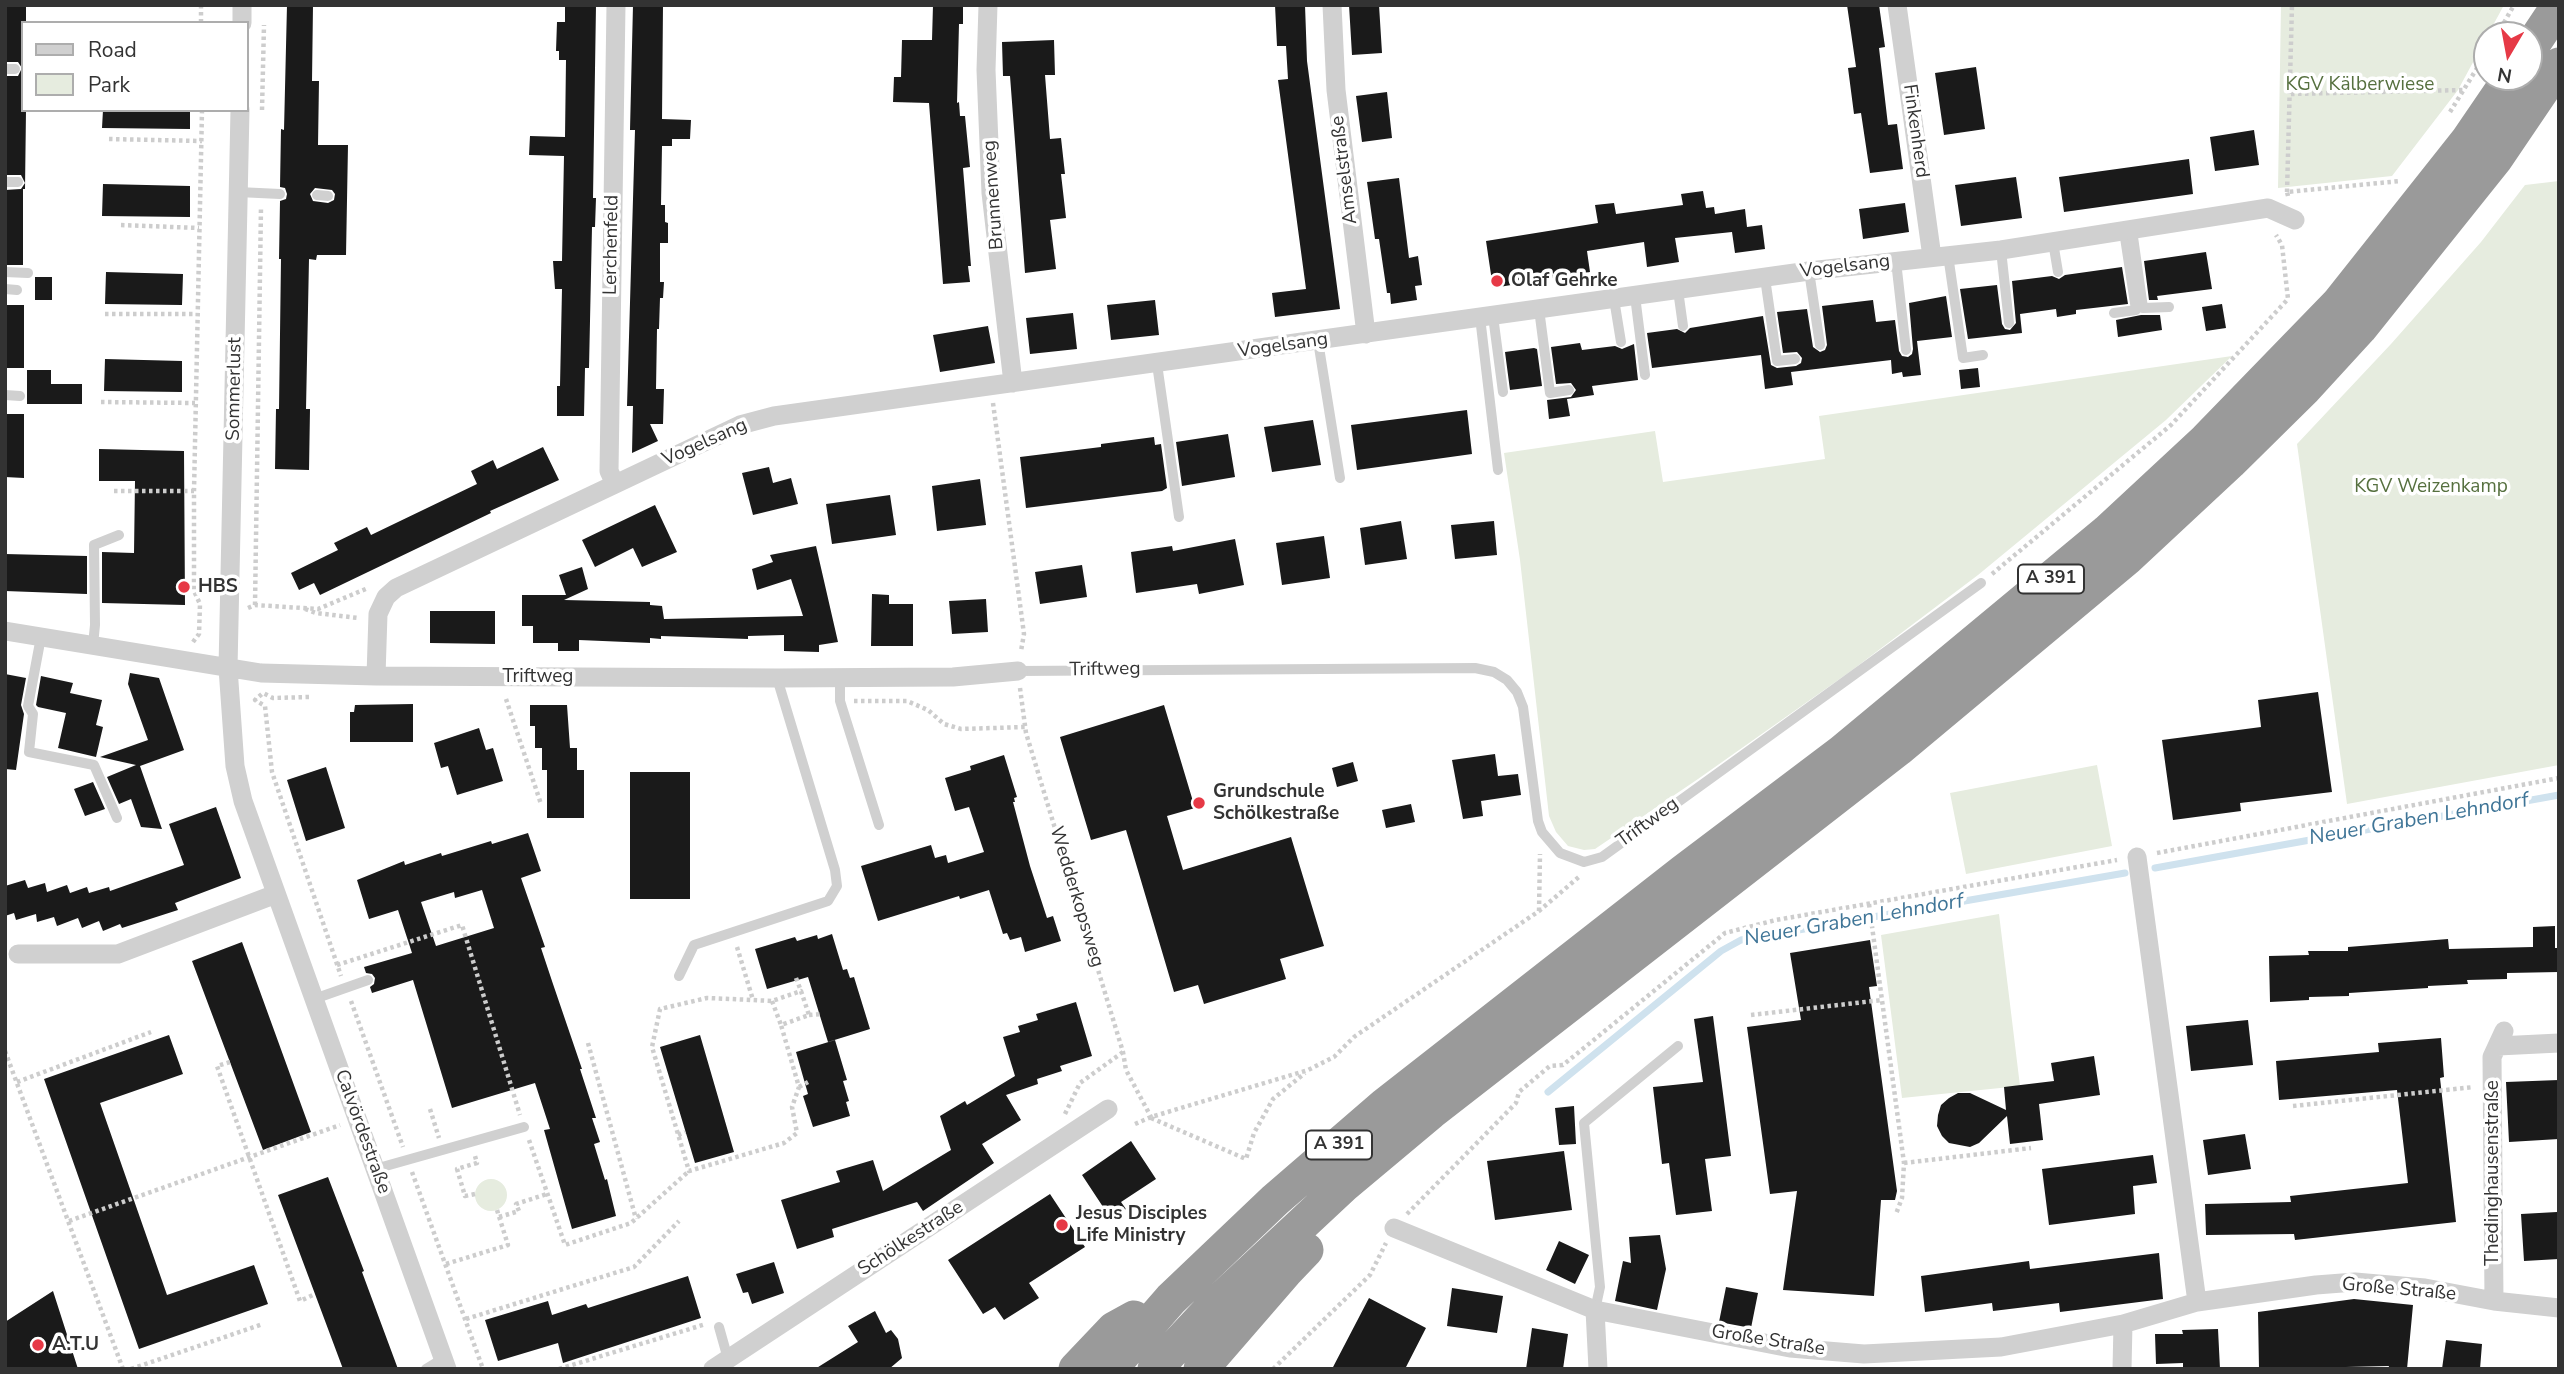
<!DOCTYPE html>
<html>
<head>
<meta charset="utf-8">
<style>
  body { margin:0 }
  #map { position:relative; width:2564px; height:1374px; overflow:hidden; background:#fff; font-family:"Nunito Sans",sans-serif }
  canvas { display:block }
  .frame { position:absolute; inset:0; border:7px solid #333; pointer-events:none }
  .legend { position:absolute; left:21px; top:21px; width:228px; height:91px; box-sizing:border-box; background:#fff; border:2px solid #adadad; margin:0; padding:9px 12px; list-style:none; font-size:21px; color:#333 }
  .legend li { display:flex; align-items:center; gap:14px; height:35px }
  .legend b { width:35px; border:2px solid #adadad }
  .north { position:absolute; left:2473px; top:21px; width:70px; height:70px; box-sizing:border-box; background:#fff; border:2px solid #adadad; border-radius:50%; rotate:190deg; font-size:19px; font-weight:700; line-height:28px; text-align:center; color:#333 }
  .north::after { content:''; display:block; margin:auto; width:24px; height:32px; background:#e63946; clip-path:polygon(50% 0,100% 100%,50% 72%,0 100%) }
</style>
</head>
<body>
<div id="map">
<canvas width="2564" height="1374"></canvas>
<div class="frame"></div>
<ul class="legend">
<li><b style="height:9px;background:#d0d0d0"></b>Road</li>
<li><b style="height:19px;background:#e6ecdf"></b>Park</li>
</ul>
<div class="north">N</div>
</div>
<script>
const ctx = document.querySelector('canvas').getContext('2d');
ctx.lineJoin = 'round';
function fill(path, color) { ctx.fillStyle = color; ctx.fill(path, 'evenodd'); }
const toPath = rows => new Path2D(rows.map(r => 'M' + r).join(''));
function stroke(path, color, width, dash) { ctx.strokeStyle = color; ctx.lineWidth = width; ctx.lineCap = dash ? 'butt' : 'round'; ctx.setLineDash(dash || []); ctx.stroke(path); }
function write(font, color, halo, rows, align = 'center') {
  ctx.font = font + ' "Nunito Sans",sans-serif'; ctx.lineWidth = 7; ctx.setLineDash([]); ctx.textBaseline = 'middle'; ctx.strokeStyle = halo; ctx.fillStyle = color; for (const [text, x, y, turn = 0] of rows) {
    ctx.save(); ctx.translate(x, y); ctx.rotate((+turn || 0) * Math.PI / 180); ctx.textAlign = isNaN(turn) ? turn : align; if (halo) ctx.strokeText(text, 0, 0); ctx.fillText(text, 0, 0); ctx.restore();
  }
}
fill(toPath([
  [2281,5,2504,5,2458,90,2392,176,2278,188],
  [2559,181,2559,765,2347,804,2297,444,2391,344,2481,242,2525,185],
  [2232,356,2166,420,1978,575,1851,671,1698,779,1595,849,1584,850,1568,846,1556,832,1549,816,1520,560,1504,453,1655,431,1663,482,1825,459,1819,416],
  [2097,765,2112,846,1966,874,1950,793],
  [1999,914,2020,1086,1902,1098,1881,935],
  '475 1195a16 16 0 1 1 32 0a16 16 0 1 1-32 0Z'
]), '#e6ecdf');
stroke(toPath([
  [2155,868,2559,795],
  [1548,1092,1721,951,1741,940,2125,873]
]), '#cfe2ee', 7);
fill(toPath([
  [5,5,26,5,26,23,23,23,23,110,26,110,25,189,23,189,23,265,5,265,5,190,21,189,25,183,21,175,6,175,5,76,18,76,22,68,18,62,5,62],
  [287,5,313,5,312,81,319,81,318,145,348,145,346,255,317,255,316,260,309,259,306,409,310,409,309,470,275,469,276,409,279,409,281,259,279,259,280,201,286,199,287,194,285,188,280,187,281,129,284,130],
  [315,188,332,190,335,194,334,200,328,203,313,201,310,194],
  [565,5,596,5,593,198,596,198,595,227,592,227,589,368,585,368,584,416,557,416,557,386,560,386,562,289,555,289,553,261,562,261,564,156,529,155,530,136,565,137,566,60,559,60,559,51,556,51,557,22,565,22],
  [633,5,663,5,662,119,691,120,690,139,672,139,672,146,662,146,661,205,665,205,665,222,668,223,668,243,660,243,660,282,664,282,663,298,660,298,659,329,657,329,656,389,664,389,663,424,650,424,658,441,632,453,633,406,627,406,635,130,630,130],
  [933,5,963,5,963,24,959,24,957,103,959,102,960,116,965,116,970,167,963,168,971,266,968,266,970,282,943,284,929,103,893,102,894,77,901,77,902,40,932,40],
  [1275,5,1305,5,1307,61,1340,309,1275,317,1272,293,1306,289,1278,80,1288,79,1286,46,1277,46],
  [1349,5,1379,5,1382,53,1352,55],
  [1847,5,1879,5,1885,47,1879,48,1888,125,1897,124,1903,169,1870,173,1861,113,1854,114,1848,68,1856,67],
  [1054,40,1055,75,1045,75,1050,139,1061,138,1065,174,1061,174,1066,218,1050,220,1056,269,1025,273,1010,76,1003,76,1002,42],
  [1976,67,1985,129,1944,135,1935,73],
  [1387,92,1392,138,1362,142,1356,96],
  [103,110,190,110,190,129,102,128],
  [2254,130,2259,165,2215,171,2210,137],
  [2189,159,2193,194,2064,212,2059,177],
  [2016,177,2022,218,1961,226,1955,185],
  [1399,178,1409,258,1418,256,1422,285,1415,286,1417,300,1391,304,1390,293,1387,293,1379,239,1375,239,1367,182],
  [103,184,190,186,190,217,102,216],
  [1703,191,1706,208,1714,207,1715,214,1745,209,1747,227,1762,225,1765,249,1735,253,1732,232,1675,238,1679,262,1647,267,1644,242,1587,251,1590,272,1493,288,1486,241,1598,223,1595,205,1614,203,1616,214,1683,205,1681,194],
  [1905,203,1909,232,1863,239,1859,209],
  [2206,252,2212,289,2157,296,2158,300,2149,300,2144,261],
  [2122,267,2128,304,2076,310,2076,314,2057,317,2056,309,2020,314,2022,333,1968,339,1960,289,1997,285,2002,324,2005,329,2010,330,2016,323,2012,281,2052,276,2059,279,2065,275],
  [106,272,183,274,182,305,105,304],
  [35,277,52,277,52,300,35,300],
  [1946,296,1952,337,1917,341,1921,375,1903,377,1902,372,1892,374,1891,360,1791,372,1793,385,1765,389,1761,355,1652,368,1647,333,1677,329,1685,333,1690,328,1763,316,1771,365,1777,368,1796,366,1801,363,1802,358,1797,352,1783,353,1777,312,1807,309,1813,347,1820,352,1825,350,1827,345,1822,306,1873,300,1876,322,1895,320,1899,351,1902,356,1908,357,1912,354,1913,349,1909,303],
  [1155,300,1159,335,1111,340,1107,305],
  [2222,304,2226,328,2206,331,2202,307],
  [5,305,24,305,24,368,5,368],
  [1073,313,1077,349,1030,354,1026,318],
  [2141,315,2160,315,2162,330,2118,337,2116,320],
  [988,326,995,363,940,372,933,335],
  [1580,343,1582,350,1615,346,1622,349,1634,344,1638,380,1592,386,1594,395,1567,399,1570,416,1549,419,1547,400,1571,397,1576,390,1571,383,1556,384,1551,347],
  [1534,348,1537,349,1542,386,1510,390,1505,352],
  [105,359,182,361,182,392,104,391],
  [1978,368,1980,387,1961,389,1959,370],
  [27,370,51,370,51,384,82,384,82,404,27,404],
  [1467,410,1472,454,1357,470,1351,425],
  [5,414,24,414,24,478,5,477],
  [1313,420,1321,465,1272,472,1264,427],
  [1228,434,1235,477,1182,486,1176,442],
  [1154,437,1155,445,1161,444,1167,488,1162,491,1026,508,1020,457,1101,447,1101,444],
  [543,447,559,480,490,511,491,513,320,595,314,583,299,590,291,573,338,550,334,543,367,527,371,535,477,484,471,471,493,460,497,469],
  [99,449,184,451,185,605,102,603,102,552,134,553,135,481,99,481],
  [769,467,773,483,791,478,798,504,753,515,742,473],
  [980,479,986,525,937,531,932,486],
  [890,495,896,535,832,544,826,504],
  [655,505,677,552,642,567,633,548,595,567,582,540],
  [1401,521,1407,559,1365,565,1360,528],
  [1494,521,1497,555,1455,559,1451,525],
  [1324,536,1330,578,1282,585,1276,543],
  [1235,539,1244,585,1199,594,1197,584,1136,593,1131,552,1172,546,1173,551],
  [816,546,838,642,819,645,819,652,784,651,784,635,748,636,748,639,661,636,661,639,650,638,650,643,579,640,579,651,558,651,558,643,533,643,533,626,522,626,522,595,566,595,559,575,582,567,588,589,564,600,650,602,650,605,662,606,664,619,803,616,791,579,757,590,752,569,773,562,770,555],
  [5,554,87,556,87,594,5,591],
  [1082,565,1087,597,1040,604,1035,572],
  [872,594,889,595,889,604,913,604,913,646,871,646],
  [986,599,988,632,952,634,949,601],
  [430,611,495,611,495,644,430,643],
  [130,673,159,678,184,750,140,766,162,829,141,827,131,799,119,804,107,777,136,765,100,757,148,740,128,684],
  [5,674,26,678,21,705,24,714,16,770,5,769],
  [41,676,73,683,70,693,102,700,96,725,103,727,96,757,58,748,66,713,38,707,36,705],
  [2318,692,2332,792,2240,803,2241,811,2173,820,2162,740,2261,727,2258,700],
  [413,704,413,742,350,742,350,712,354,712,355,705],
  [530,705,567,705,570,748,577,748,577,770,584,770,584,818,547,818,547,770,542,770,542,748,535,748,535,726,530,726],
  [1164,705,1195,808,1167,816,1183,870,1291,837,1324,946,1280,959,1286,979,1204,1004,1198,985,1174,992,1126,830,1091,840,1060,737],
  [479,728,486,750,493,748,503,781,457,795,448,766,441,768,434,743],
  [1495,754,1498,776,1518,774,1521,795,1481,801,1483,816,1463,819,1452,760],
  [1004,755,1017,797,1014,798,1015,802,1013,802,1030,866,1047,918,1053,916,1061,941,1025,952,1021,937,1010,940,1007,933,1003,934,989,890,960,899,959,896,878,921,861,866,931,845,935,858,946,855,948,863,984,852,969,807,955,811,945,778,971,770,970,766],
  [1353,762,1358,781,1337,787,1332,768],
  [326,767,345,828,306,841,287,780],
  [630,772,690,772,690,899,630,899],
  [93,782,105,809,85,816,74,789],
  [1411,804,1415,822,1386,828,1382,810],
  [216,807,241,878,175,903,178,910,122,928,120,924,103,931,99,921,82,928,78,918,57,926,54,917,37,922,36,914,16,920,14,913,5,916,5,886,25,880,28,888,45,883,47,892,67,885,70,893,87,887,89,893,109,887,110,891,184,865,169,824],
  [528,833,541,871,521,878,545,947,541,948,553,984,582,1069,580,1069,596,1118,592,1118,600,1142,594,1144,605,1180,607,1179,616,1216,572,1229,544,1130,550,1129,535,1083,452,1108,413,980,372,993,370,987,374,984,375,978,372,974,366,973,364,967,412,953,398,910,369,919,357,880,404,861,405,865,441,853,442,856,491,841,492,844],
  [482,890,494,928,436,946,421,902,454,892,455,898],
  [2555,926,2555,948,2559,948,2559,972,2507,973,2507,979,2467,980,2468,984,2428,986,2428,988,2349,993,2349,996,2309,997,2309,1000,2270,1002,2269,956,2309,955,2308,951,2348,951,2348,947,2448,939,2449,949,2533,947,2533,927],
  [832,934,843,970,847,969,850,978,854,977,870,1029,828,1042,808,977,767,989,755,949,795,937,797,941,817,935,818,939],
  [1870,940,1877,986,1869,987,1897,1191,1895,1200,1881,1200,1874,1296,1783,1290,1797,1191,1770,1194,1747,1027,1801,1020,1790,953],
  [242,942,311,1132,263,1150,192,961],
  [1076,1002,1092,1056,1060,1066,1062,1071,1037,1079,1038,1084,1006,1095,1021,1120,982,1144,994,1163,923,1211,917,1202,832,1229,834,1237,797,1249,781,1200,840,1182,836,1171,873,1160,883,1191,951,1150,940,1116,965,1101,967,1105,1015,1076,1003,1037,1020,1032,1018,1026,1038,1020,1036,1014],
  [1713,1016,1731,1156,1705,1159,1712,1211,1676,1215,1669,1163,1662,1164,1653,1087,1703,1082,1694,1019],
  [2248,1020,2253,1065,2191,1071,2186,1026],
  [169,1035,183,1074,100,1103,167,1295,254,1265,268,1304,139,1349,44,1079],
  [700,1035,734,1152,695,1163,660,1047],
  [2441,1038,2444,1077,2440,1078,2456,1222,2295,1240,2294,1234,2206,1235,2205,1204,2291,1202,2290,1196,2408,1183,2397,1090,2279,1100,2276,1061,2379,1052,2378,1043],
  [835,1040,847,1080,843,1081,849,1101,846,1102,850,1116,813,1127,803,1096,808,1094,796,1052],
  [2094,1056,2100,1095,2039,1104,2043,1140,2010,1144,2007,1116,1979,1143,1970,1147,1949,1143,1942,1136,1937,1126,1938,1115,1941,1105,1949,1098,1958,1093,1970,1093,2006,1110,2004,1087,2054,1081,2051,1063],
  [2559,1080,2559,1139,2509,1142,2506,1082],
  [1574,1106,1576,1144,1559,1145,1555,1108],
  [2245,1134,2251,1169,2208,1175,2203,1140],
  [1131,1141,1156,1179,1121,1202,1126,1209,1111,1219,1082,1175],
  [1564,1151,1572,1210,1495,1220,1487,1161],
  [2153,1155,2157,1183,2133,1186,2135,1214,2049,1225,2042,1169],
  [328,1177,364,1271,362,1272,398,1369,343,1369,278,1195],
  [1050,1194,1085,1247,1029,1283,1039,1298,1004,1320,995,1307,983,1314,948,1260],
  [2557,1212,2559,1259,2524,1261,2521,1214],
  [1660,1235,1666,1269,1657,1310,1615,1301,1623,1261,1631,1263,1629,1237],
  [1559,1241,1589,1255,1575,1284,1546,1270],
  [2159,1253,2163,1299,2060,1312,2059,1303,1993,1311,1992,1303,1925,1312,1921,1276,2029,1261,2030,1269],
  [774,1262,784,1293,752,1304,748,1292,743,1293,736,1274],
  [688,1276,701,1318,563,1363,558,1343,498,1361,485,1320,548,1301,552,1315,586,1304,588,1308],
  [1726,1287,1758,1293,1751,1328,1719,1322],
  [1452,1288,1503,1296,1497,1333,1447,1326],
  [53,1291,78,1369,5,1369,5,1322],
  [1369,1298,1426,1328,1405,1369,1332,1369],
  [2354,1299,2413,1305,2407,1369,2388,1369,2389,1366,2259,1369,2258,1312],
  [875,1311,886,1333,891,1330,898,1339,902,1358,889,1369,815,1369,858,1342,848,1326],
  [1532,1328,1568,1334,1563,1369,1526,1369],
  [2218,1329,2220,1369,2183,1369,2183,1363,2156,1364,2155,1334,2183,1334,2182,1330],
  [2446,1340,2482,1344,2480,1369,2442,1369]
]), '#1a1a1a');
stroke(toPath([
  [201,5,201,23],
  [2497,35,2514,5],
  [2291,94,2463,90],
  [262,110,264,25],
  [2450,112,2487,52],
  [109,139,202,141],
  [2287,192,2292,5],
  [2288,196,2287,192,2400,181],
  [121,225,199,228],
  [105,314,196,314],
  [101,402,195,403],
  [993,403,1024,634,1021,651],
  [114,491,194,491],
  [1992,574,2171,425,2288,299,2282,245,2276,235],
  [255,605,261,207],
  [248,608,255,605,318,609,368,588],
  [305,609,316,613,358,618],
  [193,642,199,634,200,604,194,591,194,491,202,110],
  [1020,688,1026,733,1123,1052,1126,1070,1151,1117],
  [309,697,273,698,263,693,255,700,265,706,272,772,341,976],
  [506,699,541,804],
  [854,701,907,701,928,710,944,724,961,729,1025,727],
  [2157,853,2559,778],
  [1869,904,1904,1163,1902,1198,1896,1214],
  [1539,911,1540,854],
  [737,947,753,1000,772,1001,801,991,809,1015,781,1025,799,1087,792,1107,797,1133,784,1143,689,1171,652,1047,660,1009,707,998,753,1000],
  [337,965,462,925,520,1115],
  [796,978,801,991],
  [351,1001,403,1147],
  [772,1001,781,1025],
  [809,1015,822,1014],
  [1751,1015,1882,1000],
  [588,1043,636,1219],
  [5,1051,123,1369],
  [230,1062,217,1066,300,1301,315,1294],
  [17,1082,151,1032],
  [799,1087,808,1082],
  [2293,1106,2474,1087],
  [430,1109,439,1138],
  [1065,1114,1080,1083,1123,1052],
  [1151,1118,1246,1159,1254,1133,1273,1099,1305,1073],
  [1135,1124,1151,1117,1308,1070,1334,1057,1354,1037,1539,911,1580,876],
  [678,1135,685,1132],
  [529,1140,565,1245,631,1223,689,1171],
  [1904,1163,2031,1148],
  [412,1172,483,1369],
  [475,1194,465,1196,457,1169,477,1163,475,1156],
  [1407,1214,1516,1103,1519,1092,1550,1066,1563,1065,1725,933,1776,920,2117,860],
  [499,1217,519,1211,516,1204,547,1194],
  [69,1221,340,1125],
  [446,1264,508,1245,497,1210],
  [466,1319,634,1267,679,1221],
  [131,1369,263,1324],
  [559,1369,706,1324],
  [1273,1369,1370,1275,1386,1243]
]), '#cdcdcd', 4.5, [3.5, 3.5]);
stroke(toPath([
  [5,69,15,69],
  [5,182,18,182],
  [238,192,280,194],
  [317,195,328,196],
  [2132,230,2143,308,2169,307],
  [2053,242,2058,272],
  [2001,250,2009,323],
  [1948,255,1963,358,1983,355],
  [1896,261,1906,350],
  [1809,271,1820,345],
  [5,272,28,273],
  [1765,278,1777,361,1795,359],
  [5,289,17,290],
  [1678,290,1683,326],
  [1635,296,1645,375],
  [1614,299,1621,342],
  [1539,309,1550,393,1569,390],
  [2114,313,2136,310,2124,231],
  [1493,316,1503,392],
  [1480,317,1498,470],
  [1318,341,1340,478],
  [1157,364,1179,517],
  [5,395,20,396],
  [41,637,28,706,33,714,29,752,94,765,117,818],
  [93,645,95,625,94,545,119,535],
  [1018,671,1475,668,1494,672,1507,680,1517,692,1523,707,1538,821,1542,832,1560,853,1584,862,1602,857,1981,583],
  [840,677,840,701,879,825],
  [679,976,694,945,828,901,837,886,835,870,777,678],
  [314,999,368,980],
  [375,1169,524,1127],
  [1595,1310,1600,1287,1584,1123,1678,1046],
  [719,1327,728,1359],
  [426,1369,444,1358]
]), '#d0d0d0', 10);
stroke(toPath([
  [988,5,986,70,991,193,1013,383],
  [1332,5,1336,90,1366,334],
  [1897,5,1932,257],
  [242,23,242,5],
  [240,110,228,668,235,766,243,801,447,1369],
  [615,484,609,471,616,5],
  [5,631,261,673,376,676,777,678,953,677,1018,671],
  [376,676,378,614,386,597,396,588,740,425,774,416,1809,271,2001,250,2268,208,2295,220],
  [2137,857,2197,1302],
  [18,954,118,954,276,894],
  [2498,1046,2559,1043],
  [1394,1228,1595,1310,1790,1348,1864,1354,2001,1347,2123,1324,2197,1302,2316,1285,2355,1282,2425,1288,2494,1301,2559,1308],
  [2494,1301,2492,1057,2504,1031],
  [1595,1310,1598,1369],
  [713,1369,1108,1109],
  [2122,1369,2123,1324]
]), '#d0d0d0', 19);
stroke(toPath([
  [2529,50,2559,5],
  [1076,1369,1114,1329,1134,1318],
  [1110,1369,1171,1299,1275,1200,1385,1105,1683,872,1842,752,2107,532,2206,440,2338,304,2468,140,2511,77],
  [1155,1369,1210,1310,1345,1184,1431,1112,1898,749,2128,557,2230,462,2305,388,2360,328,2496,158,2559,65],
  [1201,1369,1285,1272,1306,1250]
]), '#9a9a9a', 35);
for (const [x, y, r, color] of [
  [1497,281,7,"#e63946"],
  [184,587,7,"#e63946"],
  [1199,803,7,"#e63946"],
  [1062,1225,7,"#e63946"],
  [38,1345,7,"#e63946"]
]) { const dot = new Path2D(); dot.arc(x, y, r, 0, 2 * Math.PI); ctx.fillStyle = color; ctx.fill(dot); stroke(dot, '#fff', 2.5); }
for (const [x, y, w] of [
  [2051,579,66],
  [1339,1145,66]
]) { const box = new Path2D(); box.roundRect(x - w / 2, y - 14.5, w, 29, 5); ctx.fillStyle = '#fff'; ctx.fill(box); stroke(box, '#333', 2); }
write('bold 18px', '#333', null, [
  ["A 391",2051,579],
  ["A 391",1339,1145]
]);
write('19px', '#56703f', '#fff', [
  ["KGV Kälberwiese",2360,85],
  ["KGV Weizenkamp",2431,487]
]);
write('19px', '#333', '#fff', [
  ["Finkenherd",1915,131,82],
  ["Amselstraße",1345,170,-97],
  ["Brunnenweg",994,195,-94],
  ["Lerchenfeld",612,245,-89],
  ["Vogelsang",1845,267,-7],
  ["Vogelsang",1283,346,-8],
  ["Sommerlust",235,389,-89],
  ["Vogelsang",705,443,-24],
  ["Triftweg",1105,670,-1],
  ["Triftweg",538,677],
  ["Triftweg",1648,823,-36],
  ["Wedderkopsweg",1076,897,73],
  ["Calvördestraße",362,1132,70],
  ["Thedinghausenstraße",2493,1173,-90],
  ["Schölkestraße",911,1239,-33],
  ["Große Straße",2399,1290,5],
  ["Große Straße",1768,1341,9]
]);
write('bold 19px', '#333', '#fff', [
  ["Olaf Gehrke",1511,281],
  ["HBS",198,587],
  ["Grundschule",1213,792],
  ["Schölkestraße",1213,814],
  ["Jesus Disciples",1076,1214],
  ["Life Ministry",1076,1236],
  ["A.T.U",52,1345]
], 'left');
write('italic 21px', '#3f7597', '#fff', [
  ["Neuer Graben Lehndorf",2419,820,-10],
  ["Neuer Graben Lehndorf",1854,921,-10]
]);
</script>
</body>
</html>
